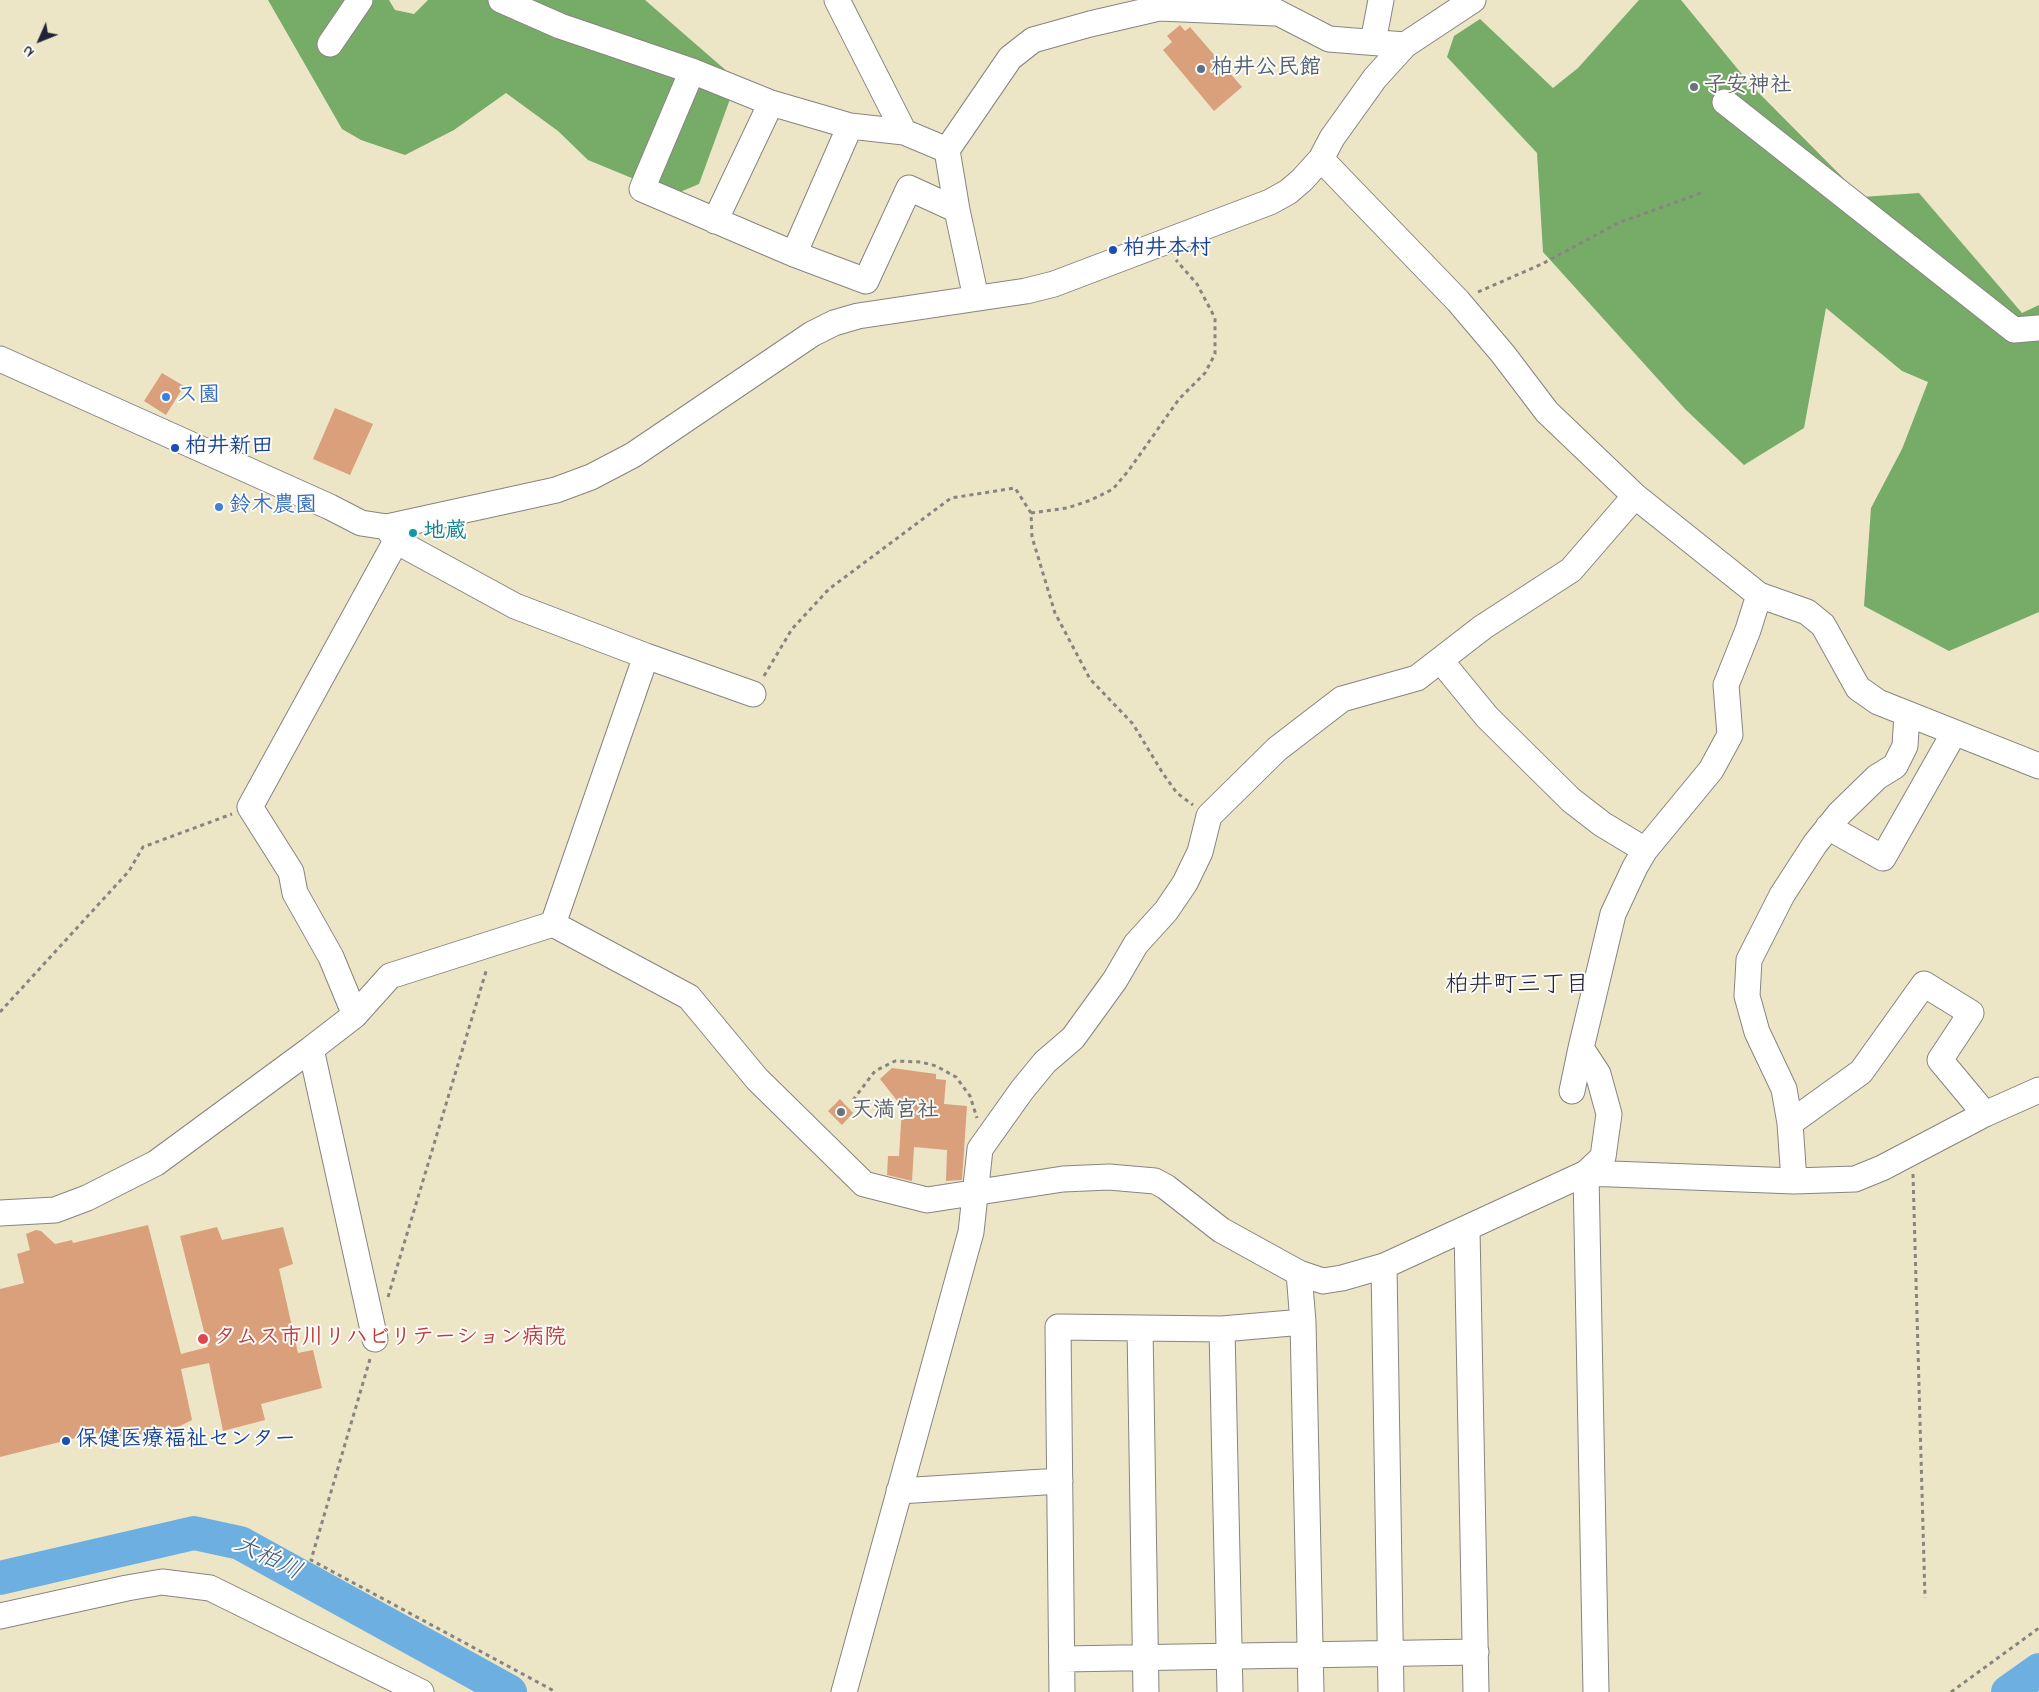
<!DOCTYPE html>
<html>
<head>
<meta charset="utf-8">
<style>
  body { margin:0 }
  #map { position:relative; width:2039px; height:1692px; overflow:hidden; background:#ece6c7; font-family:"Indie Flower",sans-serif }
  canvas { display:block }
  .north { position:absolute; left:15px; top:15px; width:50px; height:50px; -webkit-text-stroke:4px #fdfcf7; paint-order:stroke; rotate:226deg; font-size:14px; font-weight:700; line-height:20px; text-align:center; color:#22223b }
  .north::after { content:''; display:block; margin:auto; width:18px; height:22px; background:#22223b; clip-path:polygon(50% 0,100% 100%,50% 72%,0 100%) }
</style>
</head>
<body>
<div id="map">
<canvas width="2039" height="1692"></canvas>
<div class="north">N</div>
</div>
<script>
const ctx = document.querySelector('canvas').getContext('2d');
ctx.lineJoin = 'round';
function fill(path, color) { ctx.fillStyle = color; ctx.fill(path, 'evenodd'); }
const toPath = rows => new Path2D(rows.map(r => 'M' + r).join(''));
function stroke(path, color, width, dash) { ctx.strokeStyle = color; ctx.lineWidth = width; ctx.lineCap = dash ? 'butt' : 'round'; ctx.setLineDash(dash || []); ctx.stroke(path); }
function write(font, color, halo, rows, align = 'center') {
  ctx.font = font + ' "Indie Flower","Klee One",sans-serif'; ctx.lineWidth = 4; ctx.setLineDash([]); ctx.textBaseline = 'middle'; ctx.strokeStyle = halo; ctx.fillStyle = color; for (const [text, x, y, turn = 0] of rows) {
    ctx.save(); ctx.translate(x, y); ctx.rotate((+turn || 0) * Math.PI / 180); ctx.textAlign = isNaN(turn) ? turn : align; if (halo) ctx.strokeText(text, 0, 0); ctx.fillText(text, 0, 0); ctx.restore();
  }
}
fill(toPath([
  [268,0,389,0,395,10,414,14,428,0,645,0,737,80,699,184,673,195,588,160,558,131,506,93,454,130,405,155,361,140,342,129],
  [1639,0,1681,0,1750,84,1862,197,1919,193,2022,313,2039,305,2039,612,1949,651,1864,606,1871,508,1902,449,1928,382,1902,371,1826,308,1804,428,1744,465,1685,409,1543,252,1537,153,1447,57,1454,36,1480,19,1553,88,1578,68]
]), '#76ac68');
stroke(toPath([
  [0,1578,194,1533,240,1543,510,1692],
  [2008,1692,2039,1670]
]), '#6dafe1', 34);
fill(toPath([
  [1180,25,1185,31,1190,27,1242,87,1214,111,1163,50,1172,42,1167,36],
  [162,373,184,386,166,415,144,401],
  [335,408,373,424,350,475,313,459],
  [892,1068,936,1074,936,1079,946,1080,944,1104,967,1106,962,1180,946,1181,947,1150,914,1147,912,1181,887,1175,888,1156,899,1156,902,1107,880,1079],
  [840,1099,853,1113,842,1125,828,1111],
  [148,1225,181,1354,208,1347,180,1236,217,1227,222,1240,283,1227,293,1264,279,1269,298,1353,313,1350,322,1388,261,1404,265,1420,223,1431,209,1363,181,1369,192,1420,180,1426,128,1437,96,1433,0,1457,0,1289,24,1283,17,1254,30,1250,26,1234,36,1230,41,1231,55,1244,72,1240,73,1243]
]), '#d9a07b');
const minor = toPath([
  [501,0,560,26,692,71,771,103,850,126,904,132,947,150],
  [837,0,904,132],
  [1261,4,1329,39,1405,45],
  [1373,42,1381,0],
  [330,44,360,0],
  [692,71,642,189,794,254,866,281,909,188,957,210],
  [1725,102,2014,330,2039,328],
  [1321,159,1458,301,1503,354,1547,412,1635,496,1759,595,1748,630,1726,685,1730,735,1711,770,1645,850,1635,867,1613,914,1581,1048,1598,1074,1609,1114,1603,1157,1586,1173,1596,1692],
  [715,221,771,103],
  [794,254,850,126],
  [976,298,957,210,947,150,1010,58,1033,40,1090,24,1159,8,1275,13],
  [0,359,330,507,361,523,387,527,556,490,591,477,633,455,812,334,834,323,858,316,1026,291,1054,284,1270,202,1288,192,1302,180,1321,159,1332,138,1375,78,1405,45,1473,0],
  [387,527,396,541,515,606,646,656,753,694],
  [1759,595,1807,612,1823,625,1858,688,1878,702,2039,766],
  [1441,661,1487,717,1571,800,1602,824,1645,850],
  [1828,827,1883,858,1954,733],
  [553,924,646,656],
  [355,1015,331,957,295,893,291,872,250,807,396,541],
  [311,1049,375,1339],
  [1572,1091,1581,1048],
  [1790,1123,1861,1072,1924,984,1971,1013,1940,1060,1985,1114],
  [1794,1181,1790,1123,1784,1089,1757,1032,1747,996,1749,960,1782,895,1815,844,1839,814,1877,777,1895,766,1905,746,1907,714],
  [0,1213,55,1210,87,1198,156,1163,311,1049,355,1015,390,976,553,924,689,997,757,1079,864,1184,927,1200,1063,1179,1109,1177,1155,1181,1166,1187,1221,1230,1299,1273,1323,1281,1342,1278,1384,1266,1586,1173,1794,1181,1855,1179,1882,1168,1985,1114,2039,1090],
  [1467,1229,1476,1692],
  [1384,1266,1391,1692],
  [1299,1273,1303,1322,1311,1692],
  [1140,1328,1146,1692],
  [1222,1329,1230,1692],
  [899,1491,1060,1481],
  [0,1616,127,1588,162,1582,210,1588,421,1692],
  [1063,1659,1476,1652],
  [844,1692,971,1232,980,1149,1022,1090,1045,1062,1073,1038,1115,980,1136,944,1166,911,1185,883,1200,852,1209,816,1277,749,1342,699,1417,678,1483,627,1571,570,1635,496],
  [1062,1692,1058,1327,1222,1329,1303,1322]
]);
stroke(minor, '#878481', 27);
stroke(toPath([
  [1478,292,1542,264,1618,223,1701,193],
  [1031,513,1067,508,1091,500,1113,489,1129,470,1179,399,1205,373,1215,354,1215,318,1197,284,1176,260],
  [764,676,792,629,829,589,951,498,1015,488,1031,513,1032,537,1055,613,1090,679,1133,724,1162,772,1177,793,1193,805],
  [0,1012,129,871,143,847,232,814],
  [853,1100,875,1071,895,1061,921,1062,936,1066,956,1077,970,1096,977,1118],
  [1913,1174,1925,1598],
  [388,1297,487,968],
  [370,1359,311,1560,556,1692],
  [1951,1692,2039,1628]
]), '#878481', 3, [4, 4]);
stroke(minor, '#fff', 25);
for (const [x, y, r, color] of [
  [1201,69,5,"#5c6f8a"],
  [1694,87,5,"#6b7280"],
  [1113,250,5,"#1a4fb4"],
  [166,397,5,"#3f7fe0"],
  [175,448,5,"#1a4fb4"],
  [219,507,5,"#3f7fe0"],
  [413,533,5,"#0f9aa8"],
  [841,1112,5,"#6b7280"],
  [203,1339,6,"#e0444e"],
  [66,1441,5,"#1a4fb4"]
]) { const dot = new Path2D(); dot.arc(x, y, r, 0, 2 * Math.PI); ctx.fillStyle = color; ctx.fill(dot); stroke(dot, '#fdfcf7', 2); }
write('bold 22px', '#4e5e75', '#fdfcf7', [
  ["柏井公民館",1211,69]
], 'left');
write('bold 22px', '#5b616d', '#fdfcf7', [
  ["子安神社",1704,87],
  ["天満宮社",851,1112]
], 'left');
write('bold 22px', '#164399', '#fdfcf7', [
  ["柏井本村",1123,250],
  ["柏井新田",185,448],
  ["保健医療福祉センター",76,1441]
], 'left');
write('bold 22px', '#366cbe', '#fdfcf7', [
  ["ス園",176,397],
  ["鈴木農園",229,507]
], 'left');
write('bold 22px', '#0d838f', '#fdfcf7', [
  ["地蔵",423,533]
], 'left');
write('bold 22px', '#be3a42', '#fdfcf7', [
  ["タムス市川リハビリテーション病院",214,1339]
], 'left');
write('24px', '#22223b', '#fdfcf7', [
  ["柏井町三丁目",1517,987]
]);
write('italic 24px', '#405a7d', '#fdfcf7', [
  ["大柏川",267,1560,26]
]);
</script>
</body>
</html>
